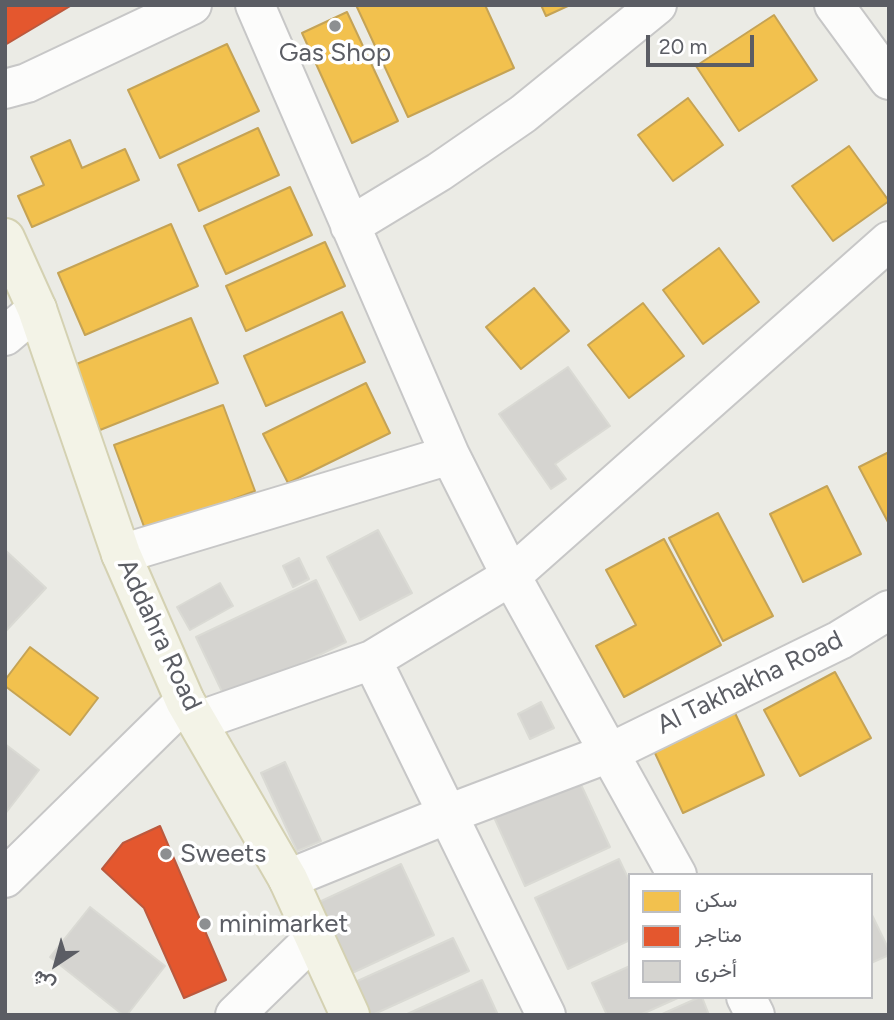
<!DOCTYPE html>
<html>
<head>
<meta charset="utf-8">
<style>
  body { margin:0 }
  #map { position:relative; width:894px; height:1020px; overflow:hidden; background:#ebebe5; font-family:Figtree,Vazirmatn,sans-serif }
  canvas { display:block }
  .frame { position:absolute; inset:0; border:7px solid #5b5d64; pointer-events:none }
  .legend { position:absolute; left:628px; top:873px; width:245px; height:126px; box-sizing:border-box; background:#fff; border:2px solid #bdbec1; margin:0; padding:9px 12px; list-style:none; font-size:21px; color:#5b5d64 }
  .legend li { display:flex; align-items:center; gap:14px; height:35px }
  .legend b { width:35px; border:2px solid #bdbec1 }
  .north { position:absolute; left:21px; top:929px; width:70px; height:70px; -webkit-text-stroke:5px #fff; paint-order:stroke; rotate:216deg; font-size:19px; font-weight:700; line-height:28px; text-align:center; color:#5b5d64 }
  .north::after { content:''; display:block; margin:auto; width:24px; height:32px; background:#5b5d64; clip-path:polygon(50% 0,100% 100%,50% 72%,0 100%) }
  .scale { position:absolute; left:646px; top:35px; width:108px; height:32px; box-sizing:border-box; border:4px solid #5b5d64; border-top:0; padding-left:9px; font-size:21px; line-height:24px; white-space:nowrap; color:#5b5d64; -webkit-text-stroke:5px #fff; paint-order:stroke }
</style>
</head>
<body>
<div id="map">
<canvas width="894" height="1020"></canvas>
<div class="frame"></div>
<ul class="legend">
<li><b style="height:19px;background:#f2c14e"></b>سكن</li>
<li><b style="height:19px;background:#e4572e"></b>متاجر</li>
<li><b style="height:19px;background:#d5d4d0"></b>أخرى</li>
</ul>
<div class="north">ش</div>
<div class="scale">20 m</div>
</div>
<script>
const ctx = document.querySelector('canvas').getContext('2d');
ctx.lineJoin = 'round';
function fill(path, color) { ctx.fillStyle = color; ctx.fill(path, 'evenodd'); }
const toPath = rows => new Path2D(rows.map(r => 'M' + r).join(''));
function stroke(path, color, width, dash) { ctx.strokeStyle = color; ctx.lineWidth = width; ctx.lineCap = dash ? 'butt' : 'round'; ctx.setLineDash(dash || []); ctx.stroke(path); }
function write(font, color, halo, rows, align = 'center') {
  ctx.font = font + ' Figtree,sans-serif'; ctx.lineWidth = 7; ctx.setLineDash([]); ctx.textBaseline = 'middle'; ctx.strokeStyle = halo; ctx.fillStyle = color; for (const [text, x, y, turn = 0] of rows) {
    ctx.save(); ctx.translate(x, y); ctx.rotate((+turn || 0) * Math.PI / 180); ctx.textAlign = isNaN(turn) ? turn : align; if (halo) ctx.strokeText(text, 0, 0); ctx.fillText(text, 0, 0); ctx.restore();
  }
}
const homes = toPath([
  [356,5,485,5,514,68,408,117,356,5],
  [541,5,570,5,546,16,541,5],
  [347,12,398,121,352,143,302,33,347,12],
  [774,15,817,80,739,131,696,66,774,15],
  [227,44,259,111,160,158,128,90,227,44],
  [688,98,723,145,673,181,638,135,688,98],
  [258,128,279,175,199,211,178,165,258,128],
  [70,140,82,168,125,149,139,180,32,227,18,196,44,185,31,157,70,140],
  [849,146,889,201,833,241,792,186,849,146],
  [290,187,312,235,226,274,204,226,290,187],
  [171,224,198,286,85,335,58,273,171,224],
  [325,242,345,286,246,331,226,286,325,242],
  [719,248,759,302,703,344,663,290,719,248],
  [534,288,569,331,521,369,486,327,534,288],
  [643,303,684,356,629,398,588,345,643,303],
  [342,312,365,362,266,406,244,356,342,312],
  [191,318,218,383,100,430,74,365,191,318],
  [366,383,390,433,288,483,263,434,366,383],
  [223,405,255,491,146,532,114,445,223,405],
  [889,452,889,524,859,467,889,452],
  [827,486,861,554,803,582,770,514,827,486],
  [718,513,773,616,723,641,669,538,718,513],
  [664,539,721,645,624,697,596,646,636,625,606,570,664,539],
  [30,647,98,698,70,735,5,686,5,680,30,647],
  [835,672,871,738,800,776,764,710,835,672],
  [735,713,764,775,683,813,654,751,735,713]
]);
fill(homes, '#f2c14e');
stroke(homes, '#c5a355', 2);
const shops = toPath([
  [5,5,72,5,5,45,5,5],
  [160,826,226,980,184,998,144,908,102,869,123,843,160,826]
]);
fill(shops, '#e4572e');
stroke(shops, '#bb593e', 2);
const building = toPath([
  [568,367,610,426,555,464,566,479,551,489,499,414,568,367],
  [378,530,412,593,360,620,327,557,378,530],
  [5,550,46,588,5,632,5,550],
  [299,558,309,579,293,587,283,566,299,558],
  [316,580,346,642,226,700,196,637,316,580],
  [220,583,233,606,190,630,177,607,220,583],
  [541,702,554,728,530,739,518,714,541,702],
  [5,744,39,770,5,814,5,744],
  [285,762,321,841,297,851,261,773,285,762],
  [577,776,610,847,525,886,493,815,577,776],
  [619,859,630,882,630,940,568,969,535,898,619,859],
  [401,864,434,935,350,974,317,903,401,864],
  [90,907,165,966,127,1015,123,1015,50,957,90,907],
  [871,913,889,950,889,955,871,963,871,913],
  [453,938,469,971,372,1015,368,1015,353,983,453,938],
  [630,966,630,997,680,997,640,1015,607,1015,592,983,630,966],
  [482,980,498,1015,405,1015,482,980],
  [702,997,709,1015,660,1015,700,997,702,997]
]);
fill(building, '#d5d4d0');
stroke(building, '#dadad4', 2);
const minor = toPath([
  [255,5,450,455,511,576,677,875],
  [834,5,889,80],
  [5,89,27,83,192,5],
  [350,226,439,172,523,114,657,5],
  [5,336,37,309],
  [121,554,450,455],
  [372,660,546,1015],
  [198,721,372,660,511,576,889,241],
  [5,878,185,701],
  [288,879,448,814,609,753,840,640,889,610],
  [746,997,755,1015],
  [235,1015,315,937]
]);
const major = toPath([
  [5,238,37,309,121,554,185,701,288,879,350,1015]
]);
stroke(minor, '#c7c7c7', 42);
stroke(major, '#d4d1b2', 42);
stroke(minor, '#fcfcfb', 38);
stroke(major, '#f3f3e7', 38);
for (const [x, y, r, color] of [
  [335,26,7,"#8d8f91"],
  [166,854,7,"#8d8f91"],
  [205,924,7,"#8d8f91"]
]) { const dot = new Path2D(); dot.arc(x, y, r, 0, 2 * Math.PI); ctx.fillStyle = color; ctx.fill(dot); stroke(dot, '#fff', 2.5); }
write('26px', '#5b5d64', '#fff', [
  ["Gas Shop",335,53,"center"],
  ["Sweets",180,854],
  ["minimarket",219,924]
], 'left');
write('26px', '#5b5d64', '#fff', [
  ["Addahra Road",159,635,65],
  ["Al Takhakha Road",750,683,-26]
]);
</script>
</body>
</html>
